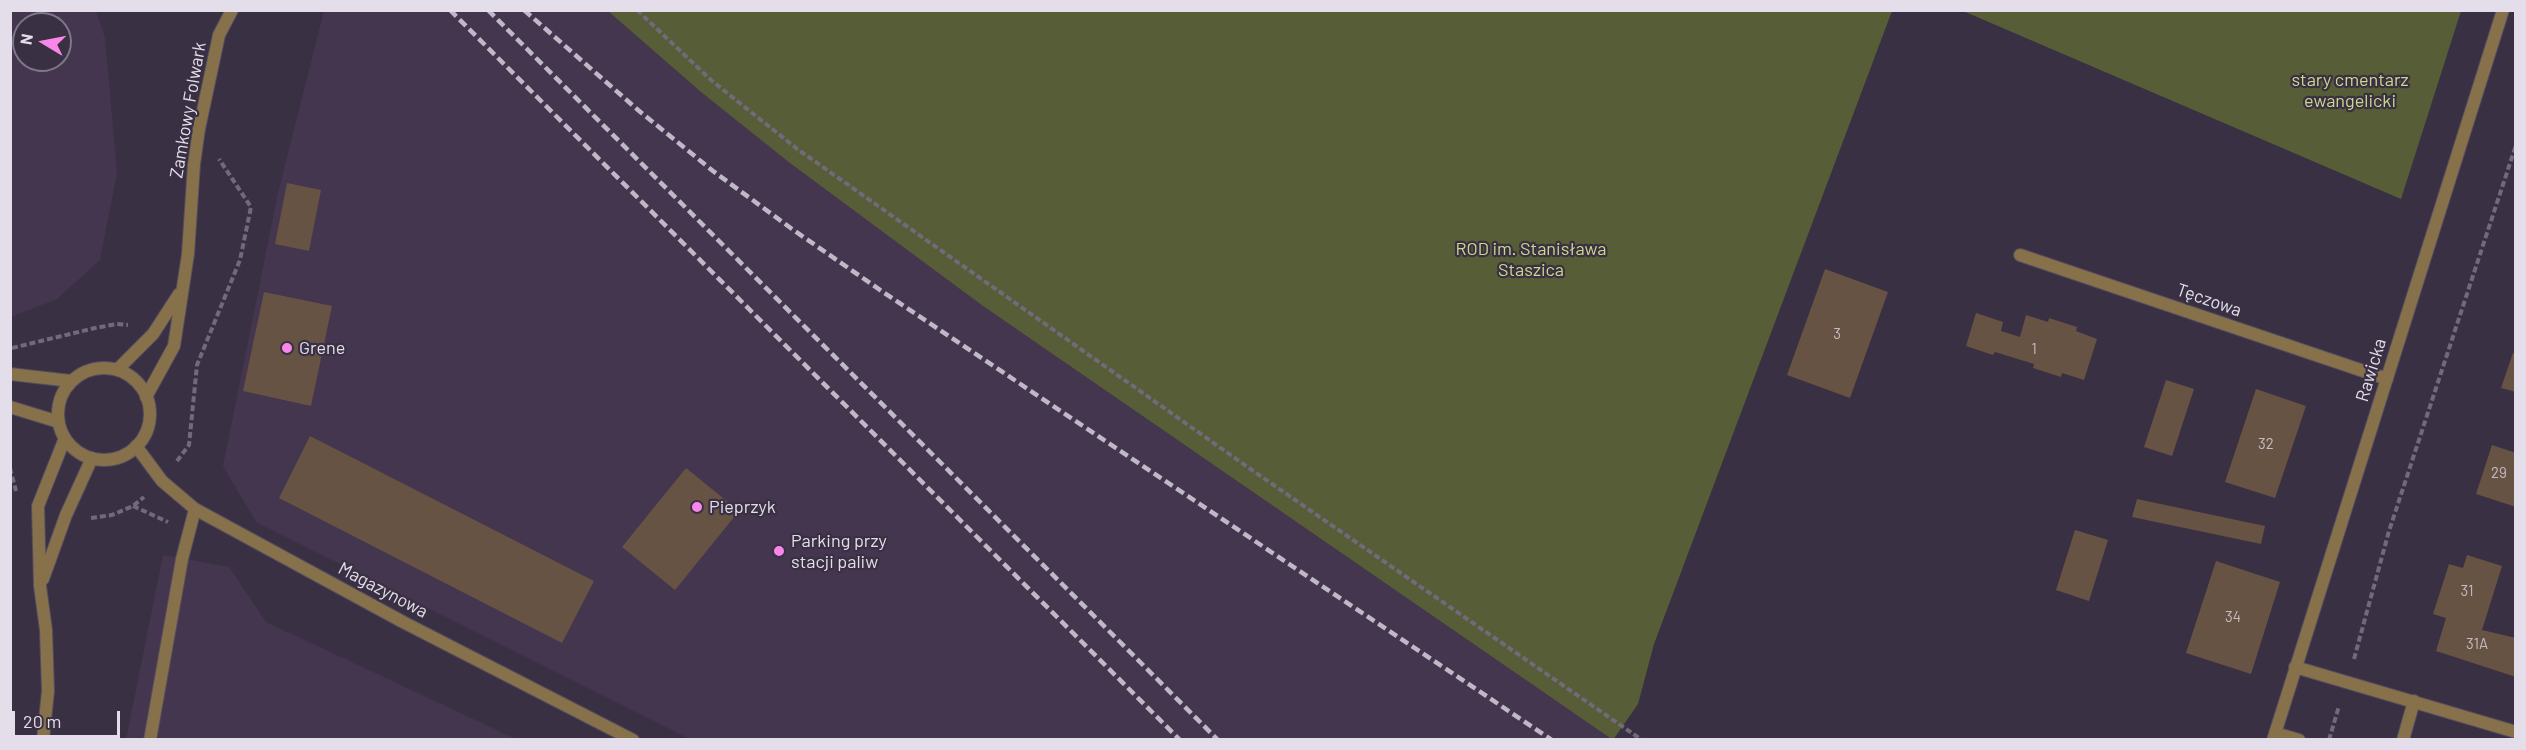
<!DOCTYPE html>
<html>
<head>
<meta charset="utf-8">
<style>
  body { margin:0 }
  #map { position:relative; width:2526px; height:750px; overflow:hidden; background:#3a3043; font-family:Barlow,sans-serif }
  canvas { display:block }
  .frame { position:absolute; inset:0; border:12px solid #e4deea; pointer-events:none }
  .north { position:absolute; left:12px; top:12px; width:60px; height:60px; box-sizing:border-box; background:#3a3043; border:2px solid #7e7686; border-radius:50%; rotate:280deg; font-size:16px; font-weight:700; line-height:24px; text-align:center; color:#e4deea }
  .north::after { content:''; display:block; margin:auto; width:21px; height:27px; background:#f987e9; clip-path:polygon(50% 0,100% 100%,50% 72%,0 100%) }
  .scale { position:absolute; left:12px; top:711px; width:108px; height:27px; box-sizing:border-box; border:3px solid #e4deea; border-top:0; padding-left:8px; font-size:18px; line-height:21px; white-space:nowrap; color:#e4deea; -webkit-text-stroke:4px #3a3043; paint-order:stroke }
</style>
</head>
<body>
<div id="map">
<canvas width="2526" height="750"></canvas>
<div class="frame"></div>
<div class="north">N</div>
<div class="scale">20 m</div>
</div>
<script>
const ctx = document.querySelector('canvas').getContext('2d');
ctx.lineJoin = 'round';
function fill(path, color) { ctx.fillStyle = color; ctx.fill(path, 'evenodd'); }
const toPath = rows => new Path2D(rows.map(r => 'M' + r).join(''));
function stroke(path, color, width, dash) { ctx.strokeStyle = color; ctx.lineWidth = width; ctx.lineCap = dash ? 'butt' : 'round'; ctx.setLineDash(dash || []); ctx.stroke(path); }
function write(font, color, halo, rows, align = 'center') {
  ctx.font = font + ' Barlow,sans-serif'; ctx.lineWidth = 4.5; ctx.setLineDash([]); ctx.textBaseline = 'middle'; ctx.strokeStyle = halo; ctx.fillStyle = color; for (const [text, x, y, turn = 0] of rows) {
    ctx.save(); ctx.translate(x, y); ctx.rotate((+turn || 0) * Math.PI / 180); ctx.textAlign = isNaN(turn) ? turn : align; if (halo) ctx.strokeText(text, 0, 0); ctx.fillText(text, 0, 0); ctx.restore();
  }
}
fill(toPath([
  [11,10,96,11,105,38,117,173,100,260,57,299,11,317],
  [24,24,60,24,60,60,24,60],
  [324,11,608,11,701,92,983,306,1612,739,690,739,256,522,223,466,278,193],
  [163,555,229,567,266,622,516,739,126,740]
]), '#44364f');
fill(toPath([
  [608,11,1892,11,1654,644,1638,704,1613,740,983,306,790,163,701,92],
  [1963,11,2461,10,2461,11,2401,199]
]), '#575d36');
fill(toPath([
  [287,183,321,190,309,251,275,244],
  [1825,269,1888,292,1850,398,1787,375],
  [264,292,332,306,311,406,243,391],
  [1976,313,2003,322,2001,331,2020,337,2026,315,2048,322,2049,318,2077,327,2076,331,2097,339,2084,380,2062,373,2061,377,2033,368,2034,364,1995,352,1993,355,1966,346],
  [2513,353,2516,354,2516,392,2501,388],
  [2166,380,2194,389,2172,456,2144,447],
  [2256,389,2306,406,2275,498,2225,482],
  [310,436,594,581,562,643,279,498],
  [2492,445,2516,453,2516,507,2476,494],
  [686,468,739,511,675,590,622,547],
  [2137,499,2265,526,2261,544,2132,517],
  [2075,530,2108,540,2089,601,2056,590],
  [2467,555,2502,566,2482,630,2516,638,2516,677,2436,651,2446,618,2433,614,2449,564,2463,568],
  [2216,561,2280,582,2251,674,2186,653]
]), '#665343');
const service = toPath([
  [150,740,182,559,195,509]
]);
const minor = toPath([
  [2020,255,2387,379],
  '58 414a46 46 0 1 1 92 0a46 46 0 1 1-92 0Z',
  [117,370,153,334,179,294],
  [10,374,71,381],
  [146,397,174,346,188,254,194,164,199,129,219,35,232,10],
  [10,407,59,422],
  [136,446,162,481,195,509,403,622,633,740],
  [43,579,66,515,92,458],
  [2295,667,2516,732],
  [2275,733,2299,740],
  [43,740,48,691,46,630,40,586,38,506,65,438],
  [2273,740,2503,10],
  [2403,740,2414,701]
]);
stroke(service, '#554c5e', 14);
stroke(minor, '#554c5e', 14);
stroke(toPath([
  [637,10,711,80,796,148,1249,468,1642,740],
  [12,348,95,328,117,324,128,325],
  [177,461,189,445,197,365,240,260,251,207,219,159],
  [10,468,16,491],
  [133,506,168,522],
  [91,518,112,515,133,506,144,497],
  [2354,659,2389,531,2516,145],
  [2329,740,2339,706]
]), '#726a7a', 4, [6, 3]);
stroke(service, '#86714b', 12);
stroke(minor, '#86714b', 12);
stroke(toPath([
  [450,10,1180,740],
  [488,10,1218,740],
  [524,10,638,110,713,171,792,229,883,292,1552,740]
]), '#bfb8c6', 4.5, [9, 4.5]);
for (const [x, y, r, color] of [
  [287,348,6,"#f987e9"],
  [697,507,6,"#f987e9"],
  [779,551,6,"#f987e9"]
]) { const dot = new Path2D(); dot.arc(x, y, r, 0, 2 * Math.PI); ctx.fillStyle = color; ctx.fill(dot); stroke(dot, '#3a3043', 2); }
write('15px', '#c4bbc0', null, [
  ["3",1837,334],
  ["1",2034,349],
  ["32",2266,444],
  ["29",2499,473],
  ["31",2467,591],
  ["34",2233,617],
  ["31A",2477,644]
]);
write('18px', '#ccd98a', '#3a3043', [
  ["stary cmentarz",2350,80],
  ["ewangelicki",2350,101],
  ["ROD im. Stanisława",1531,249],
  ["Staszica",1531,270]
]);
write('18px', '#e4deea', '#3a3043', [
  ["Zamkowy Folwark",188,110,-80],
  ["Tęczowa",2209,300,19],
  ["Rawicka",2371,370,-73],
  ["Magazynowa",383,590,28]
]);
write('18px', '#e4deea', '#3a3043', [
  ["Grene",299,348],
  ["Pieprzyk",709,507],
  ["Parking przy",791,541],
  ["stacji paliw",791,562]
], 'left');
</script>
</body>
</html>
